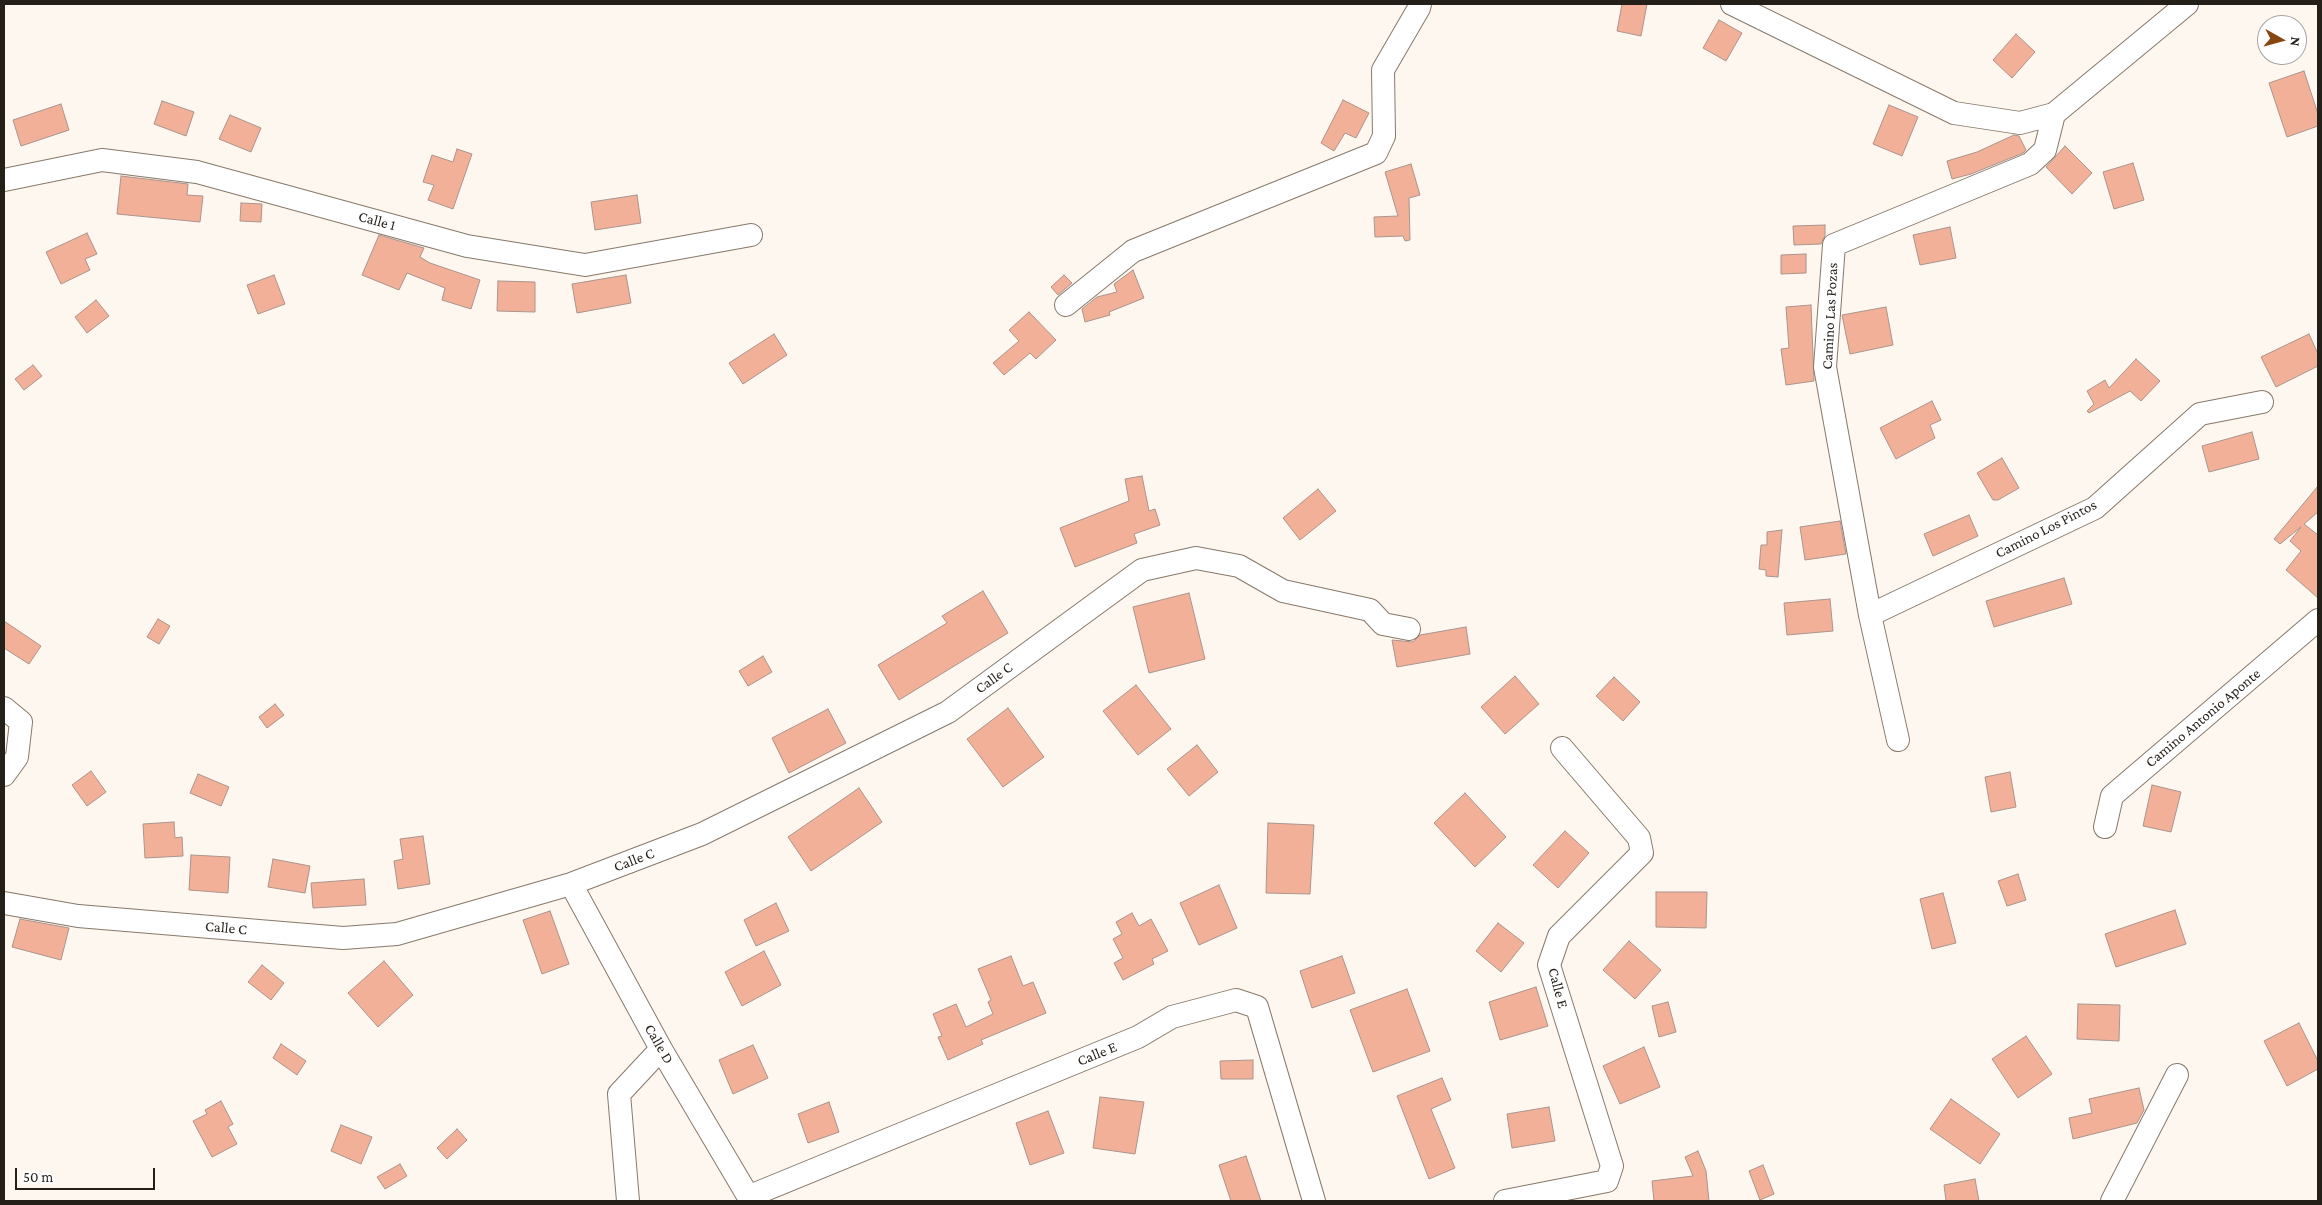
<!DOCTYPE html>
<html>
<head>
<meta charset="utf-8">
<style>
  body { margin:0 }
  #map { position:relative; width:2322px; height:1205px; overflow:hidden; background:#fdf7f0; font-family:"Crimson Pro",serif }
  canvas { display:block }
  .frame { position:absolute; inset:0; border:5px solid #251f19; pointer-events:none }
  .north { position:absolute; left:2257px; top:15px; width:50px; height:50px; box-sizing:border-box; background:#fff; border:1px solid #a8a5a3; border-radius:50%; rotate:97deg; font-size:14px; font-weight:700; line-height:20px; text-align:center; color:#251f19 }
  .north::after { content:''; display:block; margin:auto; width:18px; height:22px; background:#874610; clip-path:polygon(50% 0,100% 100%,50% 72%,0 100%) }
  .scale { position:absolute; left:15px; top:1168px; width:140px; height:22px; box-sizing:border-box; border:2px solid #251f19; border-top:0; padding-left:6px; font-size:15px; line-height:18px; white-space:nowrap; color:#251f19; -webkit-text-stroke:4px #fff; paint-order:stroke }
</style>
</head>
<body>
<div id="map">
<canvas width="2322" height="1205"></canvas>
<div class="frame"></div>
<div class="north">N</div>
<div class="scale">50 m</div>
</div>
<script>
const ctx = document.querySelector('canvas').getContext('2d');
ctx.lineJoin = 'round';
function fill(path, color) { ctx.fillStyle = color; ctx.fill(path, 'evenodd'); }
const toPath = rows => new Path2D(rows.map(r => 'M' + r).join(''));
function stroke(path, color, width, dash) { ctx.strokeStyle = color; ctx.lineWidth = width; ctx.lineCap = dash ? 'butt' : 'round'; ctx.setLineDash(dash || []); ctx.stroke(path); }
function write(font, color, halo, rows, align = 'center') {
  ctx.font = font + ' "Crimson Pro",serif'; ctx.lineWidth = 4.5; ctx.setLineDash([]); ctx.textBaseline = 'middle'; ctx.strokeStyle = halo; ctx.fillStyle = color; for (const [text, x, y, turn = 0] of rows) {
    ctx.save(); ctx.translate(x, y); ctx.rotate((+turn || 0) * Math.PI / 180); ctx.textAlign = isNaN(turn) ? turn : align; if (halo) ctx.strokeText(text, 0, 0); ctx.fillText(text, 0, 0); ctx.restore();
  }
}
const building = toPath([
  [1622,4,1647,4,1641,36,1617,31,1622,4],
  [1719,20,1742,33,1726,61,1703,48,1719,20],
  [2016,34,2035,52,2012,78,1993,60,2016,34],
  [2304,71,2318,114,2318,126,2287,137,2269,83,2304,71],
  [1343,100,1369,113,1356,138,1345,133,1334,151,1321,143,1343,100],
  [162,101,194,112,186,136,154,124,162,101],
  [61,104,69,130,21,146,13,120,61,104],
  [1889,105,1918,117,1902,156,1873,144,1889,105],
  [230,115,261,128,251,152,219,139,230,115],
  [2014,135,2019,136,2026,150,2023,153,1971,174,1952,179,1947,161,1977,152,2014,135],
  [2065,146,2092,173,2072,194,2046,167,2065,146],
  [457,149,472,154,453,209,428,200,434,185,423,182,432,155,453,162,457,149],
  [2133,163,2144,200,2114,209,2103,172,2133,163],
  [1411,164,1420,195,1409,198,1410,240,1405,241,1403,236,1375,237,1374,217,1398,216,1385,172,1411,164],
  [121,176,188,184,187,195,203,196,200,222,117,214,121,176],
  [637,195,641,223,595,230,591,202,637,195],
  [241,203,262,204,261,222,240,221,241,203],
  [1825,225,1825,236,1821,244,1794,245,1793,226,1825,225],
  [1950,227,1956,258,1920,265,1913,235,1950,227],
  [87,233,97,254,85,259,90,270,61,284,46,252,87,233],
  [379,235,424,248,420,257,430,263,480,280,471,309,442,300,445,288,407,273,399,290,362,275,379,235],
  [1806,254,1806,273,1781,274,1781,255,1806,254],
  [1133,270,1144,298,1109,312,1110,315,1085,322,1082,309,1097,297,1117,292,1114,284,1133,270],
  [274,275,285,304,258,314,247,285,274,275],
  [626,275,631,303,577,313,572,284,626,275],
  [1064,275,1072,283,1058,295,1051,287,1064,275],
  [498,281,535,282,535,312,497,311,498,281],
  [96,300,109,316,87,333,75,317,96,300],
  [1811,305,1814,381,1786,385,1781,349,1789,348,1786,307,1811,305],
  [1886,307,1893,345,1850,354,1842,315,1886,307],
  [1029,312,1056,340,1036,359,1030,353,1004,375,993,363,1019,341,1009,330,1029,312],
  [774,334,787,355,743,384,729,363,774,334],
  [2309,334,2318,354,2318,366,2276,387,2261,357,2309,334],
  [2136,359,2160,381,2141,401,2130,391,2089,413,2087,411,2094,404,2087,391,2105,380,2109,388,2136,359],
  [33,365,42,376,24,390,15,379,33,365],
  [1932,401,1941,420,1930,425,1935,438,1896,459,1880,428,1932,401],
  [2252,432,2259,459,2209,472,2202,446,2252,432],
  [2002,458,2019,488,1998,500,1993,500,1977,473,2002,458],
  [1142,476,1149,511,1155,509,1160,525,1134,534,1137,543,1075,567,1060,528,1129,501,1125,479,1142,476],
  [2318,486,2318,512,2304,524,2318,535,2318,598,2286,570,2301,551,2290,541,2301,527,2280,544,2274,539,2318,486],
  [1318,489,1336,511,1300,540,1283,518,1318,489],
  [1969,515,1978,536,1933,556,1924,534,1969,515],
  [1840,521,1846,554,1805,560,1800,527,1840,521],
  [1782,530,1778,577,1766,576,1766,570,1759,569,1761,545,1767,545,1767,532,1782,530],
  [2064,578,2072,604,1994,627,1986,601,2064,578],
  [983,591,1008,633,899,700,878,665,947,623,942,616,983,591],
  [1189,593,1205,659,1149,673,1133,607,1189,593],
  [1830,599,1833,631,1787,635,1784,603,1830,599],
  [158,619,170,626,159,644,147,637,158,619],
  [4,621,41,646,29,664,4,648,4,621],
  [1466,627,1470,654,1397,667,1392,640,1413,642,1420,635,1466,627],
  [763,656,772,672,748,686,739,671,763,656],
  [1515,676,1539,704,1505,734,1481,707,1515,676],
  [1614,677,1640,702,1623,721,1596,696,1614,677],
  [1136,685,1171,729,1138,755,1103,711,1136,685],
  [275,704,284,715,267,728,259,717,275,704],
  [1008,708,1044,757,1003,787,967,739,1008,708],
  [828,709,846,743,789,773,772,738,828,709],
  [1197,745,1218,772,1189,796,1167,769,1197,745],
  [91,771,106,792,87,806,72,785,91,771],
  [2010,772,2016,807,1991,812,1985,777,2010,772],
  [198,774,229,787,221,806,190,793,198,774],
  [2152,785,2181,792,2171,832,2143,826,2152,785],
  [859,788,882,822,811,871,788,837,859,788],
  [1465,793,1506,837,1475,867,1434,823,1465,793],
  [174,822,175,838,182,837,183,856,145,858,143,824,174,822],
  [1268,823,1314,825,1310,894,1266,893,1268,823],
  [1565,831,1589,853,1558,888,1533,865,1565,831],
  [423,836,430,884,398,889,394,861,403,859,400,839,423,836],
  [191,855,230,857,228,893,189,890,191,855],
  [273,859,310,866,305,893,268,887,273,859],
  [2018,874,2026,900,2007,906,1998,881,2018,874],
  [364,879,366,905,313,908,311,883,364,879],
  [1219,885,1237,928,1199,945,1180,903,1219,885],
  [1656,892,1707,892,1706,928,1656,927,1656,892],
  [1943,893,1956,943,1932,949,1920,899,1943,893],
  [776,903,789,931,756,946,744,920,776,903],
  [2175,910,2186,944,2116,967,2105,934,2175,910],
  [550,911,569,964,542,974,523,920,550,911],
  [1132,913,1139,926,1151,919,1168,951,1152,959,1154,964,1123,980,1114,963,1123,958,1113,939,1122,934,1116,922,1132,913],
  [20,919,69,928,61,960,12,947,20,919],
  [1498,923,1524,943,1501,972,1476,951,1498,923],
  [1629,941,1661,970,1635,999,1603,970,1629,941],
  [764,951,781,985,742,1006,725,972,764,951],
  [1011,956,1023,986,1033,982,1046,1013,981,1040,983,1044,948,1060,938,1037,942,1036,933,1014,956,1004,966,1027,993,1014,988,1002,991,1000,978,969,1011,956],
  [1342,956,1355,993,1312,1008,1300,971,1342,956],
  [384,961,413,995,378,1027,348,993,384,961],
  [262,965,284,983,271,1000,248,982,262,965],
  [1536,987,1548,1026,1500,1040,1489,1002,1536,987],
  [1407,989,1430,1051,1373,1072,1350,1010,1407,989],
  [1668,1002,1676,1032,1659,1037,1652,1006,1668,1002],
  [2078,1004,2120,1005,2119,1041,2077,1039,2078,1004],
  [2299,1023,2318,1061,2318,1069,2287,1086,2264,1041,2299,1023],
  [2026,1036,2052,1074,2018,1098,1992,1059,2026,1036],
  [281,1044,306,1061,297,1075,273,1058,281,1044],
  [753,1045,768,1078,733,1094,719,1060,753,1045],
  [1644,1047,1660,1087,1620,1104,1603,1066,1644,1047],
  [1253,1060,1253,1079,1221,1079,1220,1061,1253,1060],
  [1442,1078,1451,1100,1431,1109,1455,1168,1429,1179,1397,1096,1442,1078],
  [2139,1088,2144,1110,2137,1123,2073,1139,2069,1118,2092,1113,2089,1099,2139,1088],
  [1100,1097,1144,1102,1135,1154,1093,1148,1100,1097],
  [1951,1099,2000,1134,1980,1164,1930,1129,1951,1099],
  [221,1101,233,1124,228,1127,237,1144,212,1157,193,1121,207,1114,205,1110,221,1101],
  [829,1102,839,1132,808,1143,798,1114,829,1102],
  [1549,1107,1555,1141,1512,1148,1507,1114,1549,1107],
  [1048,1111,1064,1153,1030,1165,1016,1123,1048,1111],
  [341,1125,372,1137,361,1164,331,1151,341,1125],
  [457,1129,467,1140,447,1159,437,1148,457,1129],
  [1698,1151,1706,1171,1709,1201,1654,1201,1652,1181,1693,1176,1685,1157,1698,1151],
  [1246,1156,1261,1201,1231,1201,1219,1165,1246,1156],
  [400,1164,407,1176,385,1189,377,1177,400,1164],
  [1763,1165,1774,1194,1760,1200,1749,1171,1763,1165],
  [1975,1179,1979,1201,1946,1201,1944,1185,1975,1179]
]);
fill(building, '#f3b098');
stroke(building, '#aa948c', 1);
const minor = toPath([
  [1732,4,1954,113,2020,123,2054,114,2187,4],
  [4,180,102,160,197,172,467,246,585,265,751,235],
  [1066,305,1133,251,1376,153,1384,136,1383,70,1419,8,1420,4],
  [1870,615,2095,508,2200,414,2262,402],
  [4,708,21,722,17,757,4,775],
  [1898,740,1870,615,1825,367,1834,245,2030,164,2045,150,2054,114],
  [2105,827,2112,796,2318,620],
  [571,884,661,1049,751,1201],
  [4,903,78,916,343,938,397,934,571,884,702,834,948,712,1142,570,1196,558,1239,566,1283,591,1370,610,1383,624,1409,629],
  [750,1196,1138,1037,1172,1017,1236,1000,1257,1007,1314,1201],
  [628,1201,619,1094,661,1049],
  [1505,1201,1607,1181,1612,1166,1549,965,1559,936,1642,853,1639,838,1562,748],
  [2112,1201,2177,1075]
]);
stroke(minor, '#87796a', 24);
stroke(minor, '#fff', 22);
write('15px', '#251f19', '#fff', [
  ["Calle 1",377,221,15],
  ["Camino Las Pozas",1830,316,-87],
  ["Camino Los Pintos",2046,529,-27],
  ["Calle C",994,678,-36],
  ["Camino Antonio Aponte",2203,718,-40],
  ["Calle C",634,860,-21],
  ["Calle C",226,928,5],
  ["Calle E",1558,988,75],
  ["Calle D",659,1044,60],
  ["Calle E",1097,1054,-22]
]);
</script>
</body>
</html>
